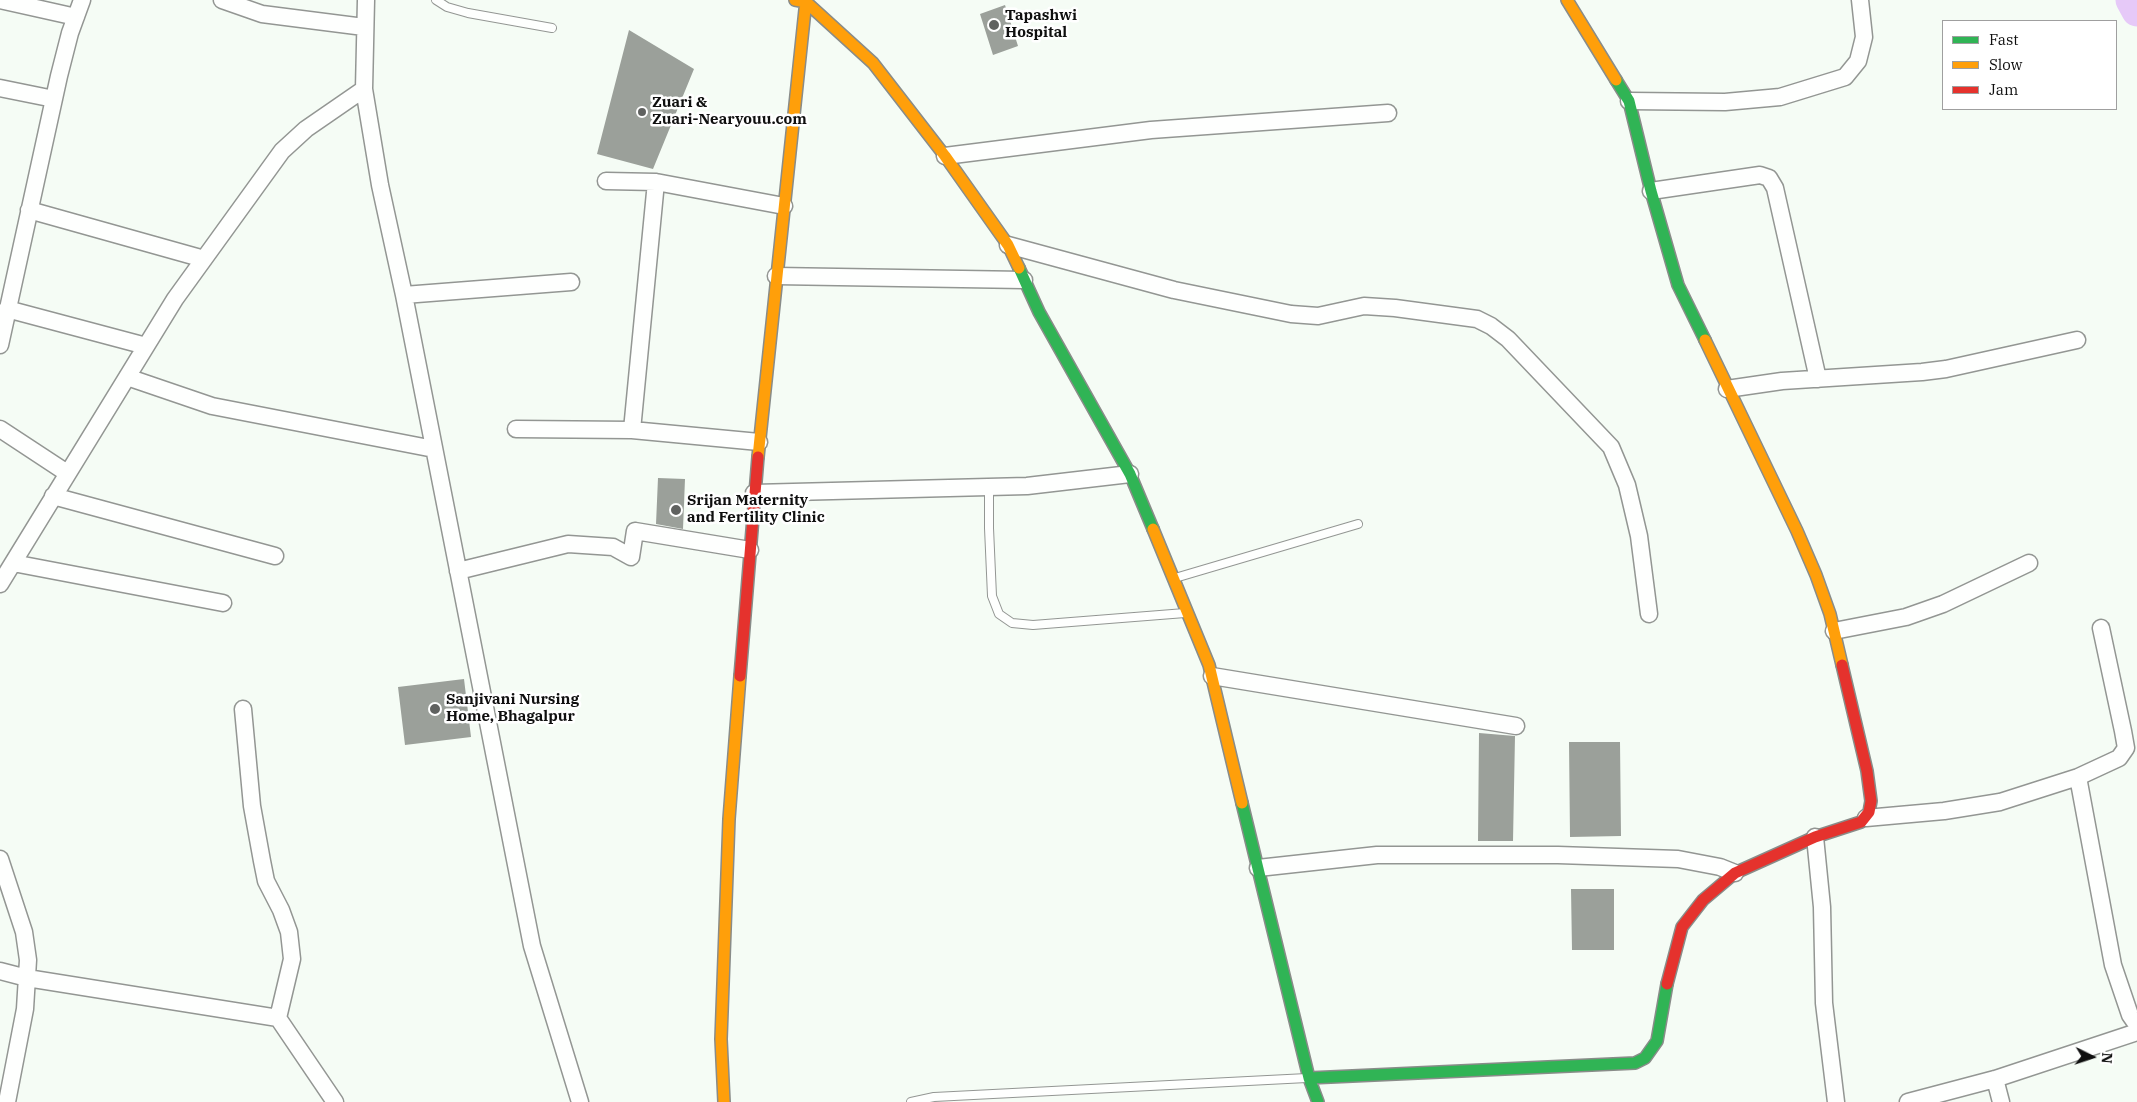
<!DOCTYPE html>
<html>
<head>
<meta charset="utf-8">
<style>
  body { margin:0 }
  #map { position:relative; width:2137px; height:1102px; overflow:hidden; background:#f5fcf5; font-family:"IBM Plex Serif",serif }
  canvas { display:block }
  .legend { position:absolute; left:1942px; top:20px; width:175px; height:90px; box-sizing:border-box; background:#fff; border:1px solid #9f9f9f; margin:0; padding:6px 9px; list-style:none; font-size:15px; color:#0f0f0f }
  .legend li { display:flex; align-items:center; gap:10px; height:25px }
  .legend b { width:25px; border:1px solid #9f9f9f }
  .north { position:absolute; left:2067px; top:1032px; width:50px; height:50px; -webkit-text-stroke:4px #fff; paint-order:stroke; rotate:94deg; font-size:14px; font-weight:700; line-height:20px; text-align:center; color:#0f0f0f }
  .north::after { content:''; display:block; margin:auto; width:18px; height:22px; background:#0f0f0f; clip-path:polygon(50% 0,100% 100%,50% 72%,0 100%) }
</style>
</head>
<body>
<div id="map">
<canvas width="2137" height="1102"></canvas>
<ul class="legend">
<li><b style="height:6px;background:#30b455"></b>Fast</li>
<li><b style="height:6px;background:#ff9f0a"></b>Slow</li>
<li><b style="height:6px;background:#e5322d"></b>Jam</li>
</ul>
<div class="north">N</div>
</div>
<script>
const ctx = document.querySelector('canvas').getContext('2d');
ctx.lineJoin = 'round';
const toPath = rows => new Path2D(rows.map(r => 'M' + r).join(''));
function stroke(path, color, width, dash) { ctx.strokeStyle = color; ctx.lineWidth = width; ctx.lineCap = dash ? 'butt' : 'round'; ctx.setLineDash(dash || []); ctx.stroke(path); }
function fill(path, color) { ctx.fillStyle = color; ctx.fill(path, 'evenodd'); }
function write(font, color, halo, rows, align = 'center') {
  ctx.font = font + ' "IBM Plex Serif",serif'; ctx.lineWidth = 5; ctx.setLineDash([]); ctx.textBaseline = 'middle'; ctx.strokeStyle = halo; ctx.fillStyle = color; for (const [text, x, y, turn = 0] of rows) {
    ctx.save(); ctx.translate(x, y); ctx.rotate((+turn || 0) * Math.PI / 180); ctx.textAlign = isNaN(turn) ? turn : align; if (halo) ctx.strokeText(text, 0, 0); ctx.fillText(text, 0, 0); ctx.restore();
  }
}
stroke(toPath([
  [2131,0,2137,11]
]), '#e6c9f8', 31);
fill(toPath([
  [1005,5,1018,46,993,55,980,14],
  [629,30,694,69,653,169,597,154],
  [658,478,685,479,683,529,656,524],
  [464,679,471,737,405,745,398,687],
  [1479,733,1515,736,1513,841,1478,841],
  [1569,742,1620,742,1621,836,1570,837],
  [1571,889,1614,889,1614,950,1572,950]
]), '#9ba09a');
const lane = toPath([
  [436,0,447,7,468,13,552,28],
  [989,487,989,528,992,596,999,614,1012,623,1033,625,1185,613],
  [1175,578,1358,524],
  [911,1102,934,1097,1307,1078]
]);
const street = toPath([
  [0,0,76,17],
  [222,0,262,14,364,27],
  [366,0,364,89,380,185,404,295,532,946,580,1102],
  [0,88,54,99],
  [1629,101,1725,102,1780,97,1845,77,1858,61,1864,37,1860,0],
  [945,156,1151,130,1388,113],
  [606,181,656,182,784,206],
  [1651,191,1760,175,1769,178,1775,188,1818,379],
  [29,210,204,259],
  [1008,245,1174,290,1291,314,1318,316,1364,306,1395,308,1477,319,1491,326,1508,339,1611,447,1627,485,1639,536,1649,614],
  [776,276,1024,280],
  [404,295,571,282],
  [7,309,146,346],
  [0,345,59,76,70,33,82,0],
  [127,377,212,406,434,449],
  [1727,389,1782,381,1922,372,1946,369,2077,340],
  [0,429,67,473],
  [516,429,632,430,759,442],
  [632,430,656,182],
  [754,493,1027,486,1130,474],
  [53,496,275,556],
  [13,563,223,603],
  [458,571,568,544,613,547,631,557,635,531,750,550],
  [0,584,175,299,282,151,306,129,364,89],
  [1834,631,1906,617,1943,604,2029,563],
  [1212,676,1516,726],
  [243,709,252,806,262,861,266,881,281,910,289,932,292,959,278,1018],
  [2078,777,2113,965,2130,1015,2137,1025],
  [1866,818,1944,811,2000,802,2078,777,2119,758,2126,748,2123,731,2101,628],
  [1815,837,1822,907,1824,1003,1836,1102],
  [0,859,24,932,28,960,25,1009,7,1102],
  [1258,868,1377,855,1558,855,1678,859,1720,867,1735,873],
  [0,971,27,978,278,1018,335,1102],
  [1995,1079,2001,1102],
  [1908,1102,1995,1079,2137,1032]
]);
const fast = toPath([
  [1616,80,1629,101,1651,191,1678,285,1705,340],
  [1019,268,1039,312,1130,474,1153,529],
  [1242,803,1309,1078,1318,1102],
  [1309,1078,1635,1063,1645,1058,1657,1041,1667,984]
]);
const slow = toPath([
  [795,0,806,2,873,63,945,156,1008,245,1019,268],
  [1567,0,1616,80],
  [1705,340,1797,531,1816,575,1830,614,1842,665],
  [758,457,806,0],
  [1153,529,1209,665,1242,803],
  [724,1102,721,1039,729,819,740,676]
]);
const jam = toPath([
  [740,676,758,457],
  [1667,984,1682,927,1703,900,1735,873,1815,837,1861,822,1869,812,1871,801,1867,771,1842,665]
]);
stroke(lane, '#939693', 10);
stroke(street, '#939693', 19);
stroke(fast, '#898c89', 14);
stroke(slow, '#898c89', 14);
stroke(jam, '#898c89', 14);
stroke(lane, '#fefffe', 8);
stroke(street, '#fefffe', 16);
stroke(fast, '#30b455', 11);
stroke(slow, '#ff9f0a', 11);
stroke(jam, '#e5322d', 11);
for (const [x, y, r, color] of [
  [994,25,6,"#606260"],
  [642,112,5,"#606260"],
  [676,510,6,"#606260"],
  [435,709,6,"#606260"]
]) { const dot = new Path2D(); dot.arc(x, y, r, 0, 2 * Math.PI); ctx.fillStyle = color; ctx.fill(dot); stroke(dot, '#fff', 2); }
write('bold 15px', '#0f0f0f', '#fff', [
  ["Tapashwi",1005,16],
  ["Hospital",1005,33],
  ["Zuari &",652,103],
  ["Zuari-Nearyouu.com",652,120],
  ["Srijan Maternity",687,501],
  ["and Fertility Clinic",687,518],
  ["Sanjivani Nursing",446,700],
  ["Home, Bhagalpur",446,717]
], 'left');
</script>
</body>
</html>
